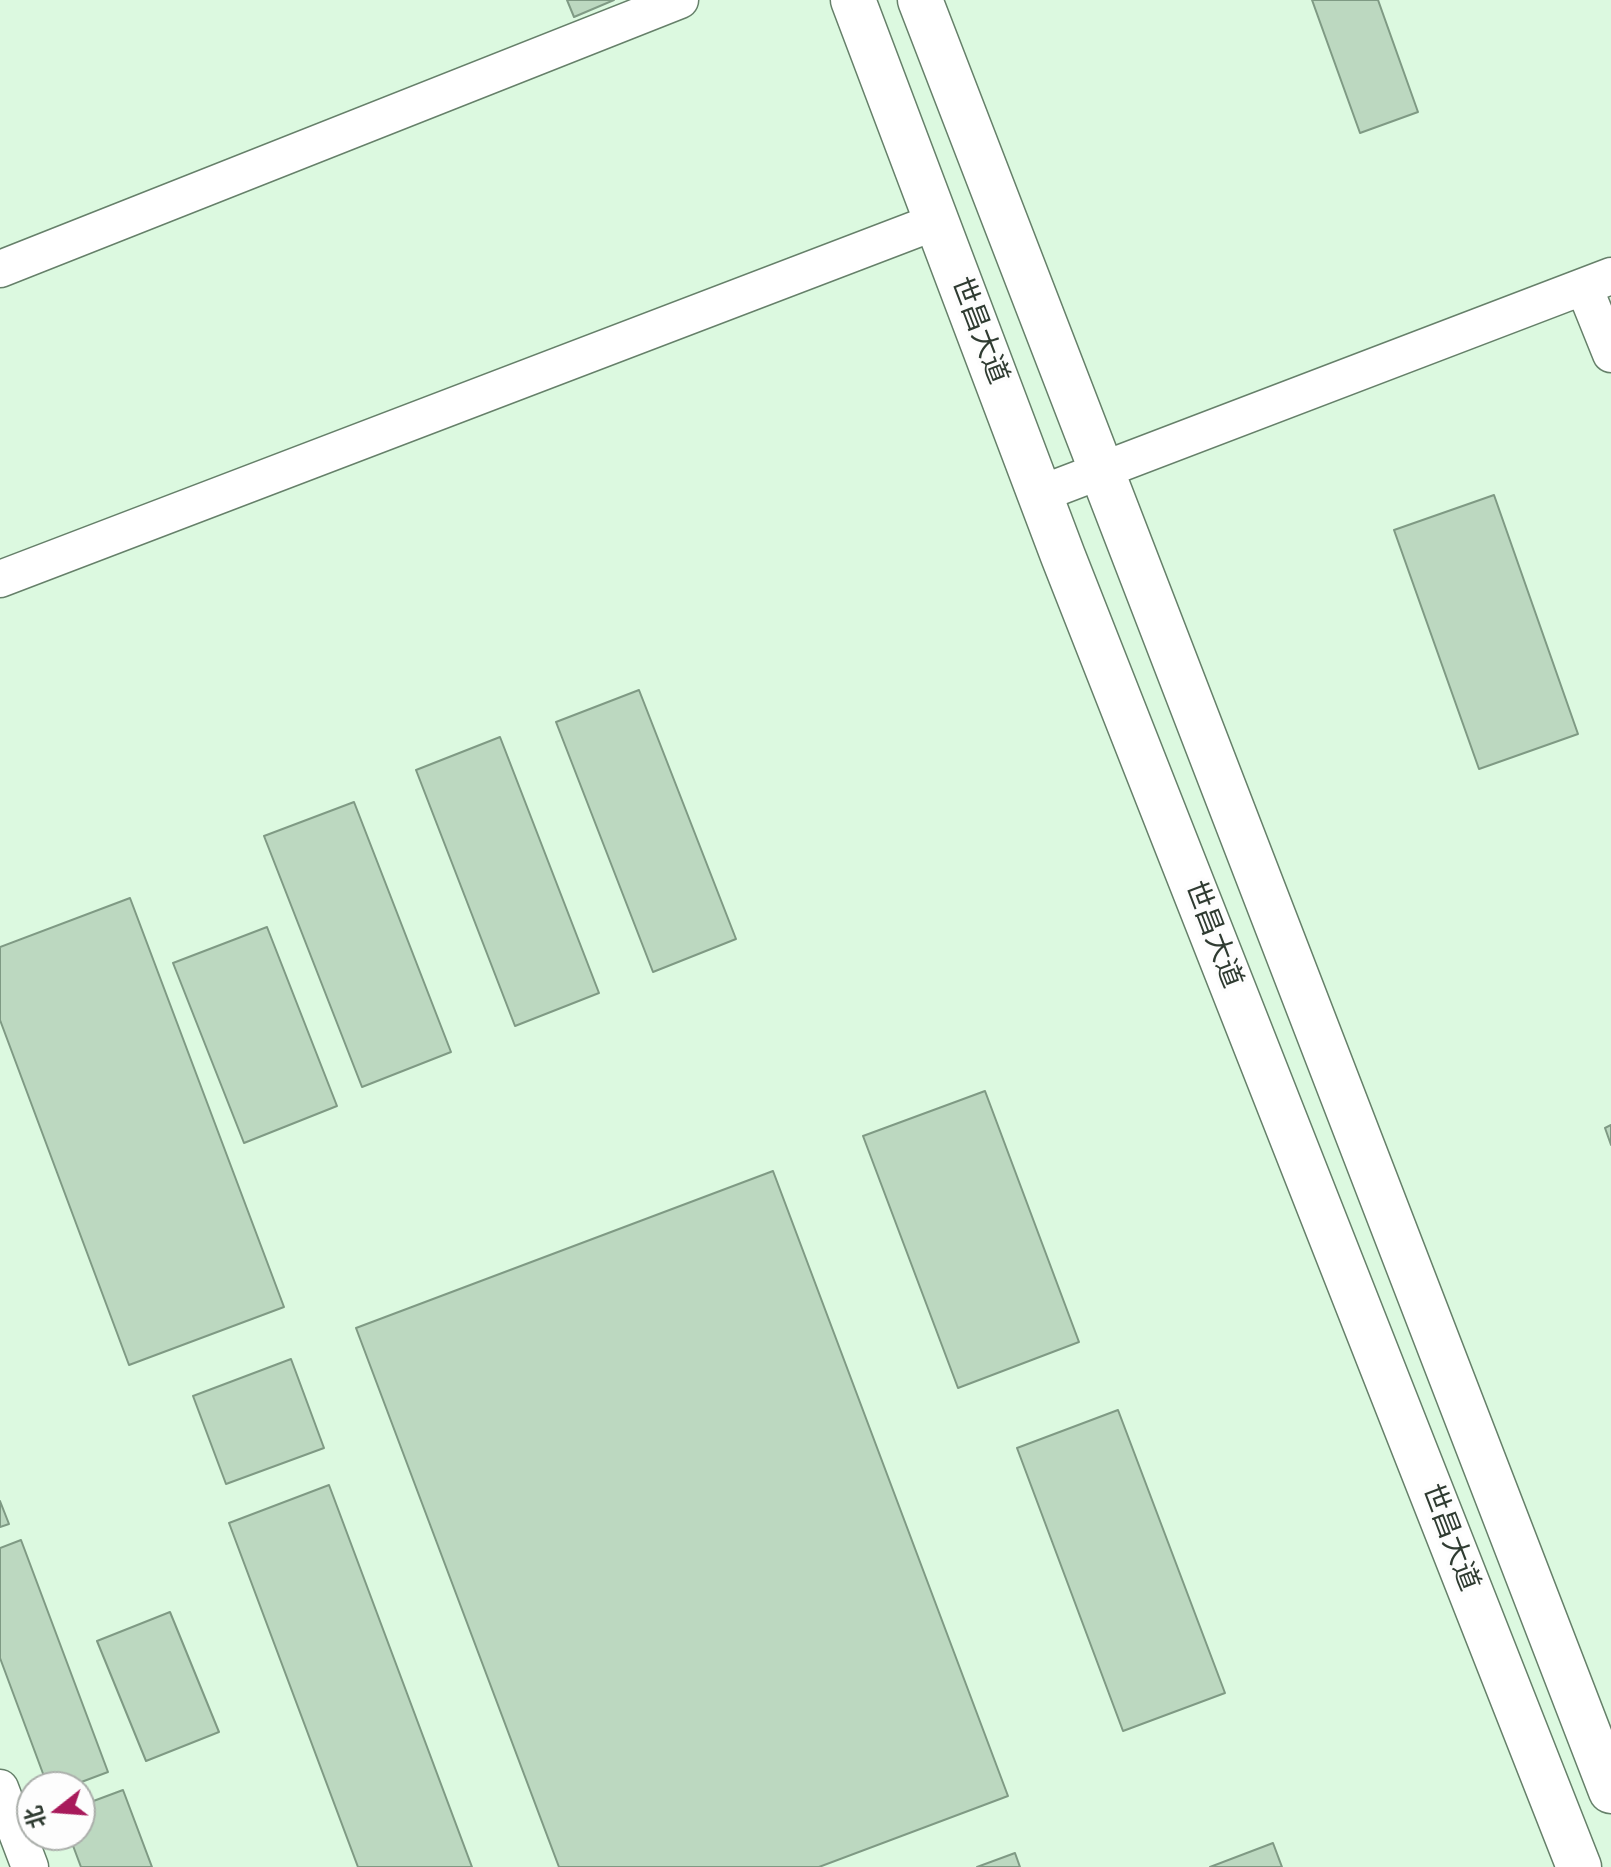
<!DOCTYPE html>
<html>
<head>
<meta charset="utf-8">
<style>
  body { margin:0 }
  #map { position:relative; width:1611px; height:1867px; overflow:hidden; background:#dcf9e0; font-family:Jost,"Noto Sans SC",sans-serif }
  canvas { display:block }
  .north { position:absolute; left:16px; top:1771px; width:80px; height:80px; box-sizing:border-box; background:#fdfdfd; border:2px solid #abafab; border-radius:50%; rotate:253deg; font-size:22px; font-weight:700; line-height:32px; text-align:center; color:#2f3b31 }
  .north::after { content:''; display:block; margin:auto; width:28px; height:36px; background:#a81a5b; clip-path:polygon(50% 0,100% 100%,50% 72%,0 100%) }
</style>
</head>
<body>
<div id="map">
<canvas width="1611" height="1867"></canvas>
<div class="north">北</div>
</div>
<script>
const ctx = document.querySelector('canvas').getContext('2d');
ctx.lineJoin = 'round';
function fill(path, color) { ctx.fillStyle = color; ctx.fill(path, 'evenodd'); }
const toPath = rows => new Path2D(rows.map(r => 'M' + r).join(''));
function stroke(path, color, width, dash) { ctx.strokeStyle = color; ctx.lineWidth = width; ctx.lineCap = dash ? 'butt' : 'round'; ctx.setLineDash(dash || []); ctx.stroke(path); }
function write(font, color, halo, rows, align = 'center') {
  ctx.font = font + ' Jost,"Noto Sans SC",sans-serif'; ctx.lineWidth = 7; ctx.setLineDash([]); ctx.textBaseline = 'middle'; ctx.strokeStyle = halo; ctx.fillStyle = color; for (const [text, x, y, turn = 0] of rows) {
    ctx.save(); ctx.translate(x, y); ctx.rotate((+turn || 0) * Math.PI / 180); ctx.textAlign = isNaN(turn) ? turn : align; if (halo) ctx.strokeText(text, 0, 0); ctx.fillText(text, 0, 0); ctx.restore();
  }
}
const building = toPath([
  [567,0,614,0,574,17,567,0],
  [1312,0,1378,0,1418,112,1360,133,1312,0],
  [1494,495,1578,734,1479,769,1394,530,1494,495],
  [639,690,736,939,653,972,556,722,639,690],
  [500,737,599,993,515,1026,416,770,500,737],
  [354,802,451,1052,362,1087,264,836,354,802],
  [130,898,284,1307,129,1365,0,1020,0,947,130,898],
  [267,927,337,1106,244,1143,173,963,267,927],
  [985,1091,1079,1342,958,1388,863,1136,985,1091],
  [1611,1125,1611,1145,1605,1128,1611,1125],
  [773,1171,1008,1796,819,1867,559,1867,356,1328,773,1171],
  [291,1359,324,1448,226,1484,193,1396,291,1359],
  [1118,1410,1225,1693,1123,1731,1017,1448,1118,1410],
  [329,1485,472,1867,358,1867,229,1523,329,1485],
  [0,1501,9,1524,0,1527,0,1501],
  [21,1540,108,1772,68,1787,48,1787,0,1658,0,1548,21,1540],
  [170,1612,219,1732,146,1761,97,1641,170,1612],
  [123,1790,152,1867,81,1867,69,1835,80,1835,80,1806,123,1790],
  [1273,1843,1282,1867,1210,1867,1273,1843],
  [1015,1853,1020,1867,977,1867,1015,1853]
]);
fill(building, '#bcd8c0');
stroke(building, '#7f9a84', 2);
const minor = toPath([
  [0,269,680,0],
  [1584,287,1611,354],
  [1040,494,1611,276],
  [0,579,935,222],
  [0,1788,30,1867]
]);
const major = toPath([
  [853,0,1063,556,1579,1867],
  [920,0,1611,1791]
]);
stroke(minor, '#66806a', 39);
stroke(major, '#66806a', 47);
stroke(minor, '#fff', 36);
stroke(major, '#fff', 44);
write('28px', '#2f3b31', '#fdfdfd', [
  ["世昌大道",978,331,69],
  ["世昌大道",1212,935,69],
  ["世昌大道",1449,1538,69]
]);
</script>
</body>
</html>
